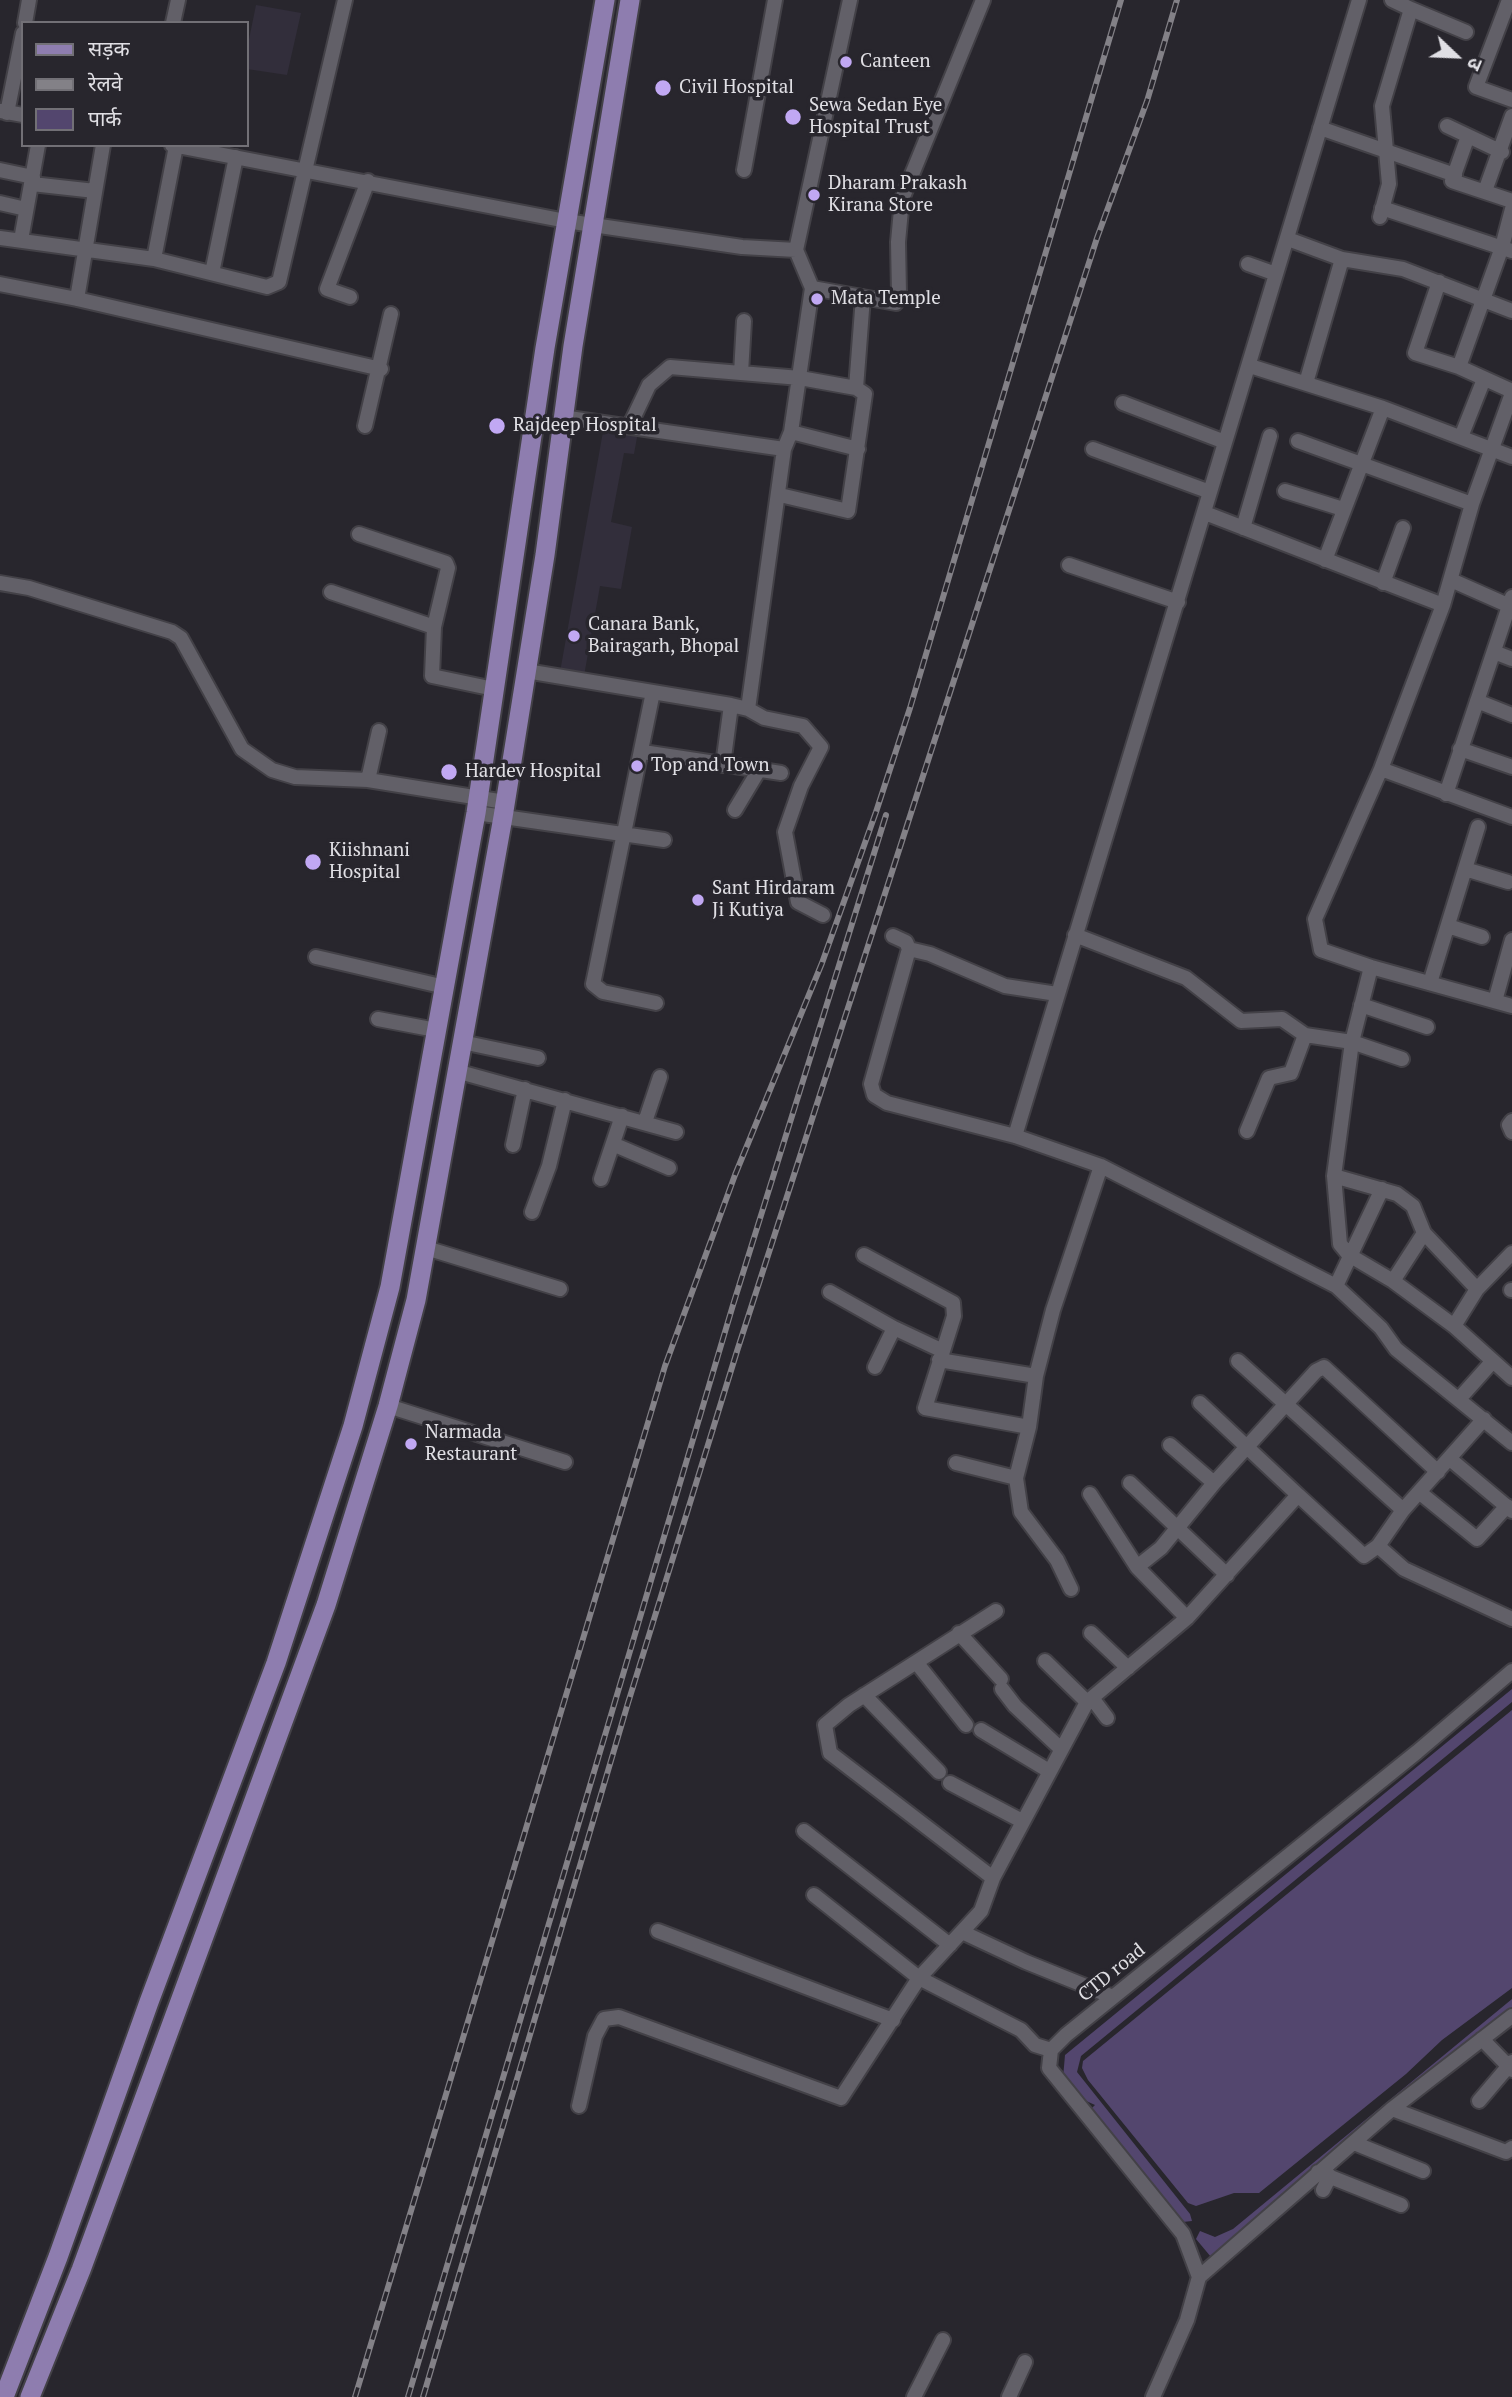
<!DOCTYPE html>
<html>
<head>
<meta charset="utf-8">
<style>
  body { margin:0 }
  #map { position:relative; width:1512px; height:2397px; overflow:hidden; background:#28262d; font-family:"PT Serif","Noto Sans Devanagari",serif }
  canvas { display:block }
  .legend { position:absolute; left:21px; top:21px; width:228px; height:126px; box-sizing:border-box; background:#28262d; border:2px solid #727076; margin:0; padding:9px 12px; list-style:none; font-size:21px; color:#e0dfe4 }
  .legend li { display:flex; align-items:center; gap:14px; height:35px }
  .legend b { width:35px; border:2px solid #727076 }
  .north { position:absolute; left:1421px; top:21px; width:70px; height:70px; -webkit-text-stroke:5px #28262d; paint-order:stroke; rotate:113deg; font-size:19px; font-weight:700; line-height:28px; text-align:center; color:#e0dfe4 }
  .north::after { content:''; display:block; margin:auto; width:24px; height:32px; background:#e0dfe4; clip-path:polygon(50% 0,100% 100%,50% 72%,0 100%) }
</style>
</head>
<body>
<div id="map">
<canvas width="1512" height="2397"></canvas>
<ul class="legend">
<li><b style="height:9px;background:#8e7daf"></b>सड़क</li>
<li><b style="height:9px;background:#838187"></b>रेलवे</li>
<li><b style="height:19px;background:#53466e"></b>पार्क</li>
</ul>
<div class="north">उ</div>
</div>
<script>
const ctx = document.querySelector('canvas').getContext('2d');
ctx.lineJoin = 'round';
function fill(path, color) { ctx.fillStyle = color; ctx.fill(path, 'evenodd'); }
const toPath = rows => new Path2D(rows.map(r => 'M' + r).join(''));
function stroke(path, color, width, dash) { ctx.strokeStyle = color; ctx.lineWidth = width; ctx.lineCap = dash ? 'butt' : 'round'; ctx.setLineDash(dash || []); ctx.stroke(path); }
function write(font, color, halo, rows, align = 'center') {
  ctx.font = font + ' "PT Serif",serif'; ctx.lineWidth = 7; ctx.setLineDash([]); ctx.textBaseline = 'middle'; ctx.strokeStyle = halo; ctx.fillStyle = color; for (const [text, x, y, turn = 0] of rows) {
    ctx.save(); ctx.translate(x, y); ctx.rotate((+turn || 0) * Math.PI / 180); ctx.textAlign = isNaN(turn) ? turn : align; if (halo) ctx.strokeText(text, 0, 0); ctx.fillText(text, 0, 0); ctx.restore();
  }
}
fill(toPath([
  [256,5,301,13,287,75,247,69,247,49],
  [604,426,638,432,634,454,624,453,611,522,632,527,621,589,600,586,584,676,560,672]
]), '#322e3b');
fill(toPath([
  [1512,1689,1512,1702,1081,2056,1077,2072,1190,2214,1192,2221,1183,2222,1091,2109,1095,2105,1082,2099,1063,2078,1065,2055],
  [1512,1710,1512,1988,1442,2040,1406,2074,1259,2193,1234,2193,1196,2206,1188,2203,1088,2080,1082,2068,1083,2061],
  [1512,1999,1512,2009,1211,2257,1196,2239,1200,2231,1215,2237,1233,2229]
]), '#53466e');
const minor = toPath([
  [1509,0,1476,87,1512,100],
  [1411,9,1466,32],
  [25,23,29,0],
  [173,23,178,0],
  [0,111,23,115],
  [7,113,23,33],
  [1447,126,1502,152],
  [1320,128,1455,175],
  [1468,136,1452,181,1512,201],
  [172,145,566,221,742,247,796,250],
  [0,170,33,177],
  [744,170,775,0],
  [32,184,95,191],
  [1485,191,1512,116],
  [0,203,26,209],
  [1382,208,1512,251],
  [1380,217,1389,184,1382,106,1411,9,1392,0],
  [0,238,154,259,267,287,279,282,345,0],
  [1288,239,1342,259,1306,383],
  [21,240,38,145],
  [154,259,176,146],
  [1342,259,1403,269,1512,311],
  [1248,264,1276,274],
  [212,273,236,157],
  [1439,282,1415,353,1459,367,1512,391],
  [0,284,77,299,381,369],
  [812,288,896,303,899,293,898,242,902,199,983,0],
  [350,297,327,289,368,181],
  [77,299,103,145],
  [1250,366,1383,408,1512,457],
  [1459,367,1502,247,1512,209],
  [741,373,744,321],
  [1512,393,1472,504,1443,605,1381,769,1315,919,1321,950,1371,967,1512,1006],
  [1123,403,1225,442],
  [562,417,784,449],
  [630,425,649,385,670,367,800,378,856,388,863,297],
  [365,426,391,314],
  [791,432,858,449],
  [1461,437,1484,379],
  [1298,441,1472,504],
  [1093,449,1210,492],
  [1285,491,1343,509],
  [780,495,848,511,865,394,856,388],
  [1205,513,1443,605],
  [1243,528,1270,436],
  [359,534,446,563,448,568,434,627,432,676,494,689],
  [1325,560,1383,408],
  [1069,565,1178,602],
  [1451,580,1512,607],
  [0,583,29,588,172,632,181,638,242,749,272,770,295,777,368,780,505,802],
  [1383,583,1403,528],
  [331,592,434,627],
  [1494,652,1512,659],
  [526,671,731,705,748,709,764,718,803,726,821,747,801,786,785,832,798,902,823,915],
  [653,692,593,984,603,992,656,1003],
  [1477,701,1512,715],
  [748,709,784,449,791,432,812,288,796,250,850,0],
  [1460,749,1512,767],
  [643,752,781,773],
  [723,765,731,705],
  [1381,769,1512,817],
  [368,780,379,731],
  [1446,794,1512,597],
  [735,810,759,770],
  [476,813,664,840],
  [1465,869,1508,882],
  [1448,926,1482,937],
  [1075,935,1186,978,1241,1021,1282,1019,1305,1035,1352,1042,1402,1059],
  [893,936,906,942,909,949,871,1084,874,1095,887,1103,1015,1136,1101,1166,1336,1286,1381,1328,1396,1349,1512,1443],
  [909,949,930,954,1005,986,1057,994],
  [316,957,445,987],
  [1371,967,1352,1042,1334,1176,1340,1244,1349,1255,1393,1281,1454,1326,1512,1378],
  [1430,983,1478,827],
  [1495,1001,1512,940],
  [1361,1005,1427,1027],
  [378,1019,436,1030],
  [462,1042,538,1058],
  [456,1071,676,1132],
  [1512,1121,1509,1125,1512,1132],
  [645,1122,660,1077],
  [1247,1131,1269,1078,1291,1073,1305,1035],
  [1015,1136,1359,0],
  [513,1145,525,1089],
  [615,1145,669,1168],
  [1334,1176,1397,1194,1413,1206,1424,1233,1477,1289],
  [601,1179,622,1116],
  [532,1212,549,1166,565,1100],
  [426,1248,560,1289],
  [864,1255,953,1303,954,1316,943,1351],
  [1393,1281,1424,1233],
  [1336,1286,1382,1189],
  [1511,1290,1512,1290],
  [830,1292,894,1328,943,1351,925,1408,1029,1427],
  [1454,1326,1477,1289,1512,1253],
  [939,1360,1036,1376],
  [1238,1361,1403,1510],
  [875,1367,894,1328],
  [1459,1399,1492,1362],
  [1200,1403,1298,1495],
  [388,1406,565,1462],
  [1170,1445,1214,1483],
  [1450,1459,1512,1511],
  [956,1463,1016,1478],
  [1130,1483,1227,1575],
  [1419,1492,1477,1539,1507,1506],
  [1090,1494,1137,1567,1187,1618],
  [1378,1546,1404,1569,1512,1619],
  [1137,1567,1161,1548,1214,1483,1316,1371,1324,1367,1438,1472],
  [1071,1589,1057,1560,1021,1512,1016,1478,1029,1427,1036,1376,1053,1310,1101,1166],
  [959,1633,1001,1679],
  [1091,1633,1128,1668],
  [1045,1661,1087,1702],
  [916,1662,966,1725],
  [1002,1689,1015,1706,1061,1749],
  [864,1695,939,1772],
  [1092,1698,1107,1718],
  [981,1730,1049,1771],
  [950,1783,1022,1821],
  [804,1831,950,1945],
  [993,1878,830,1753,825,1725,849,1705,996,1611],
  [814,1895,919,1978,1021,2030,1035,2045,1051,2050],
  [658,1931,893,2020],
  [962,1932,1026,1962,1113,1997],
  [1482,2039,1512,2070],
  [1479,2101,1512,2062],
  [579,2106,595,2036,604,2019,619,2017,841,2098,919,1978,981,1911,993,1878,1087,1702,1187,1618,1298,1495,1364,1556,1378,1546,1403,1510,1484,1419],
  [1392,2109,1512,2016],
  [1354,2143,1423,2171],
  [1318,2172,1401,2205],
  [1323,2190,1330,2176],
  [1199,2277,1392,2109,1506,2152,1512,2148],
  [914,2397,943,2340],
  [1009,2397,1025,2362],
  [1153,2397,1187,2320,1199,2277,1183,2234,1049,2068,1051,2050,1066,2035,1417,1752,1512,1671]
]);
const primary = toPath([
  [4,2397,58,2257,149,2002,276,1663,353,1426,390,1287,476,813,545,348,605,0],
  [30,2397,81,2270,326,1605,388,1406,416,1300,503,817,545,555,573,346,630,0]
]);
stroke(minor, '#434147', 18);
stroke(primary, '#434147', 23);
stroke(minor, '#626068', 14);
stroke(primary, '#8e7daf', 19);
const rail = toPath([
  [355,2397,665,1366,735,1175,822,963,876,812,910,708,1121,0],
  [408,2397,733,1305,886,815],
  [423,2397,628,1703,738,1348,1097,238,1147,101,1177,0]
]);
stroke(rail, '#838187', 6);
stroke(rail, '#28262d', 3.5, [10]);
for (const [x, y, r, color] of [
  [846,62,7,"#c1a8f3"],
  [663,88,9,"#c1a8f3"],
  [793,117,9,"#c1a8f3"],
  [814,195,7,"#c1a8f3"],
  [817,299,7,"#c1a8f3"],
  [497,426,9,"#c1a8f3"],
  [574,636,7,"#c1a8f3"],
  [637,766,7,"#c1a8f3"],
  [449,772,9,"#c1a8f3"],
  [313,862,9,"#c1a8f3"],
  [698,900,7,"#c1a8f3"],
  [411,1444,7,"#c1a8f3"]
]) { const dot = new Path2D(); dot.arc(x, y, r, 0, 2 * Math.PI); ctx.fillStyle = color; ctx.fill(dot); stroke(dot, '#28262d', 2.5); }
write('19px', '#e0dfe4', '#28262d', [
  ["Canteen",860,62],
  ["Civil Hospital",679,88],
  ["Sewa Sedan Eye",809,106],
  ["Hospital Trust",809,128],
  ["Dharam Prakash",828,184],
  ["Kirana Store",828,206],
  ["Mata Temple",831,299],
  ["Rajdeep Hospital",513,426],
  ["Canara Bank,",588,625],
  ["Bairagarh, Bhopal",588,647],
  ["Top and Town",651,766],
  ["Hardev Hospital",465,772],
  ["Kiishnani",329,851],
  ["Hospital",329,873],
  ["Sant Hirdaram",712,889],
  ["Ji Kutiya",712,911],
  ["Narmada",425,1433],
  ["Restaurant",425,1455]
], 'left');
write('19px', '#e0dfe4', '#28262d', [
  ["CTD road",1112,1973,-39]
]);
</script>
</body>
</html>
